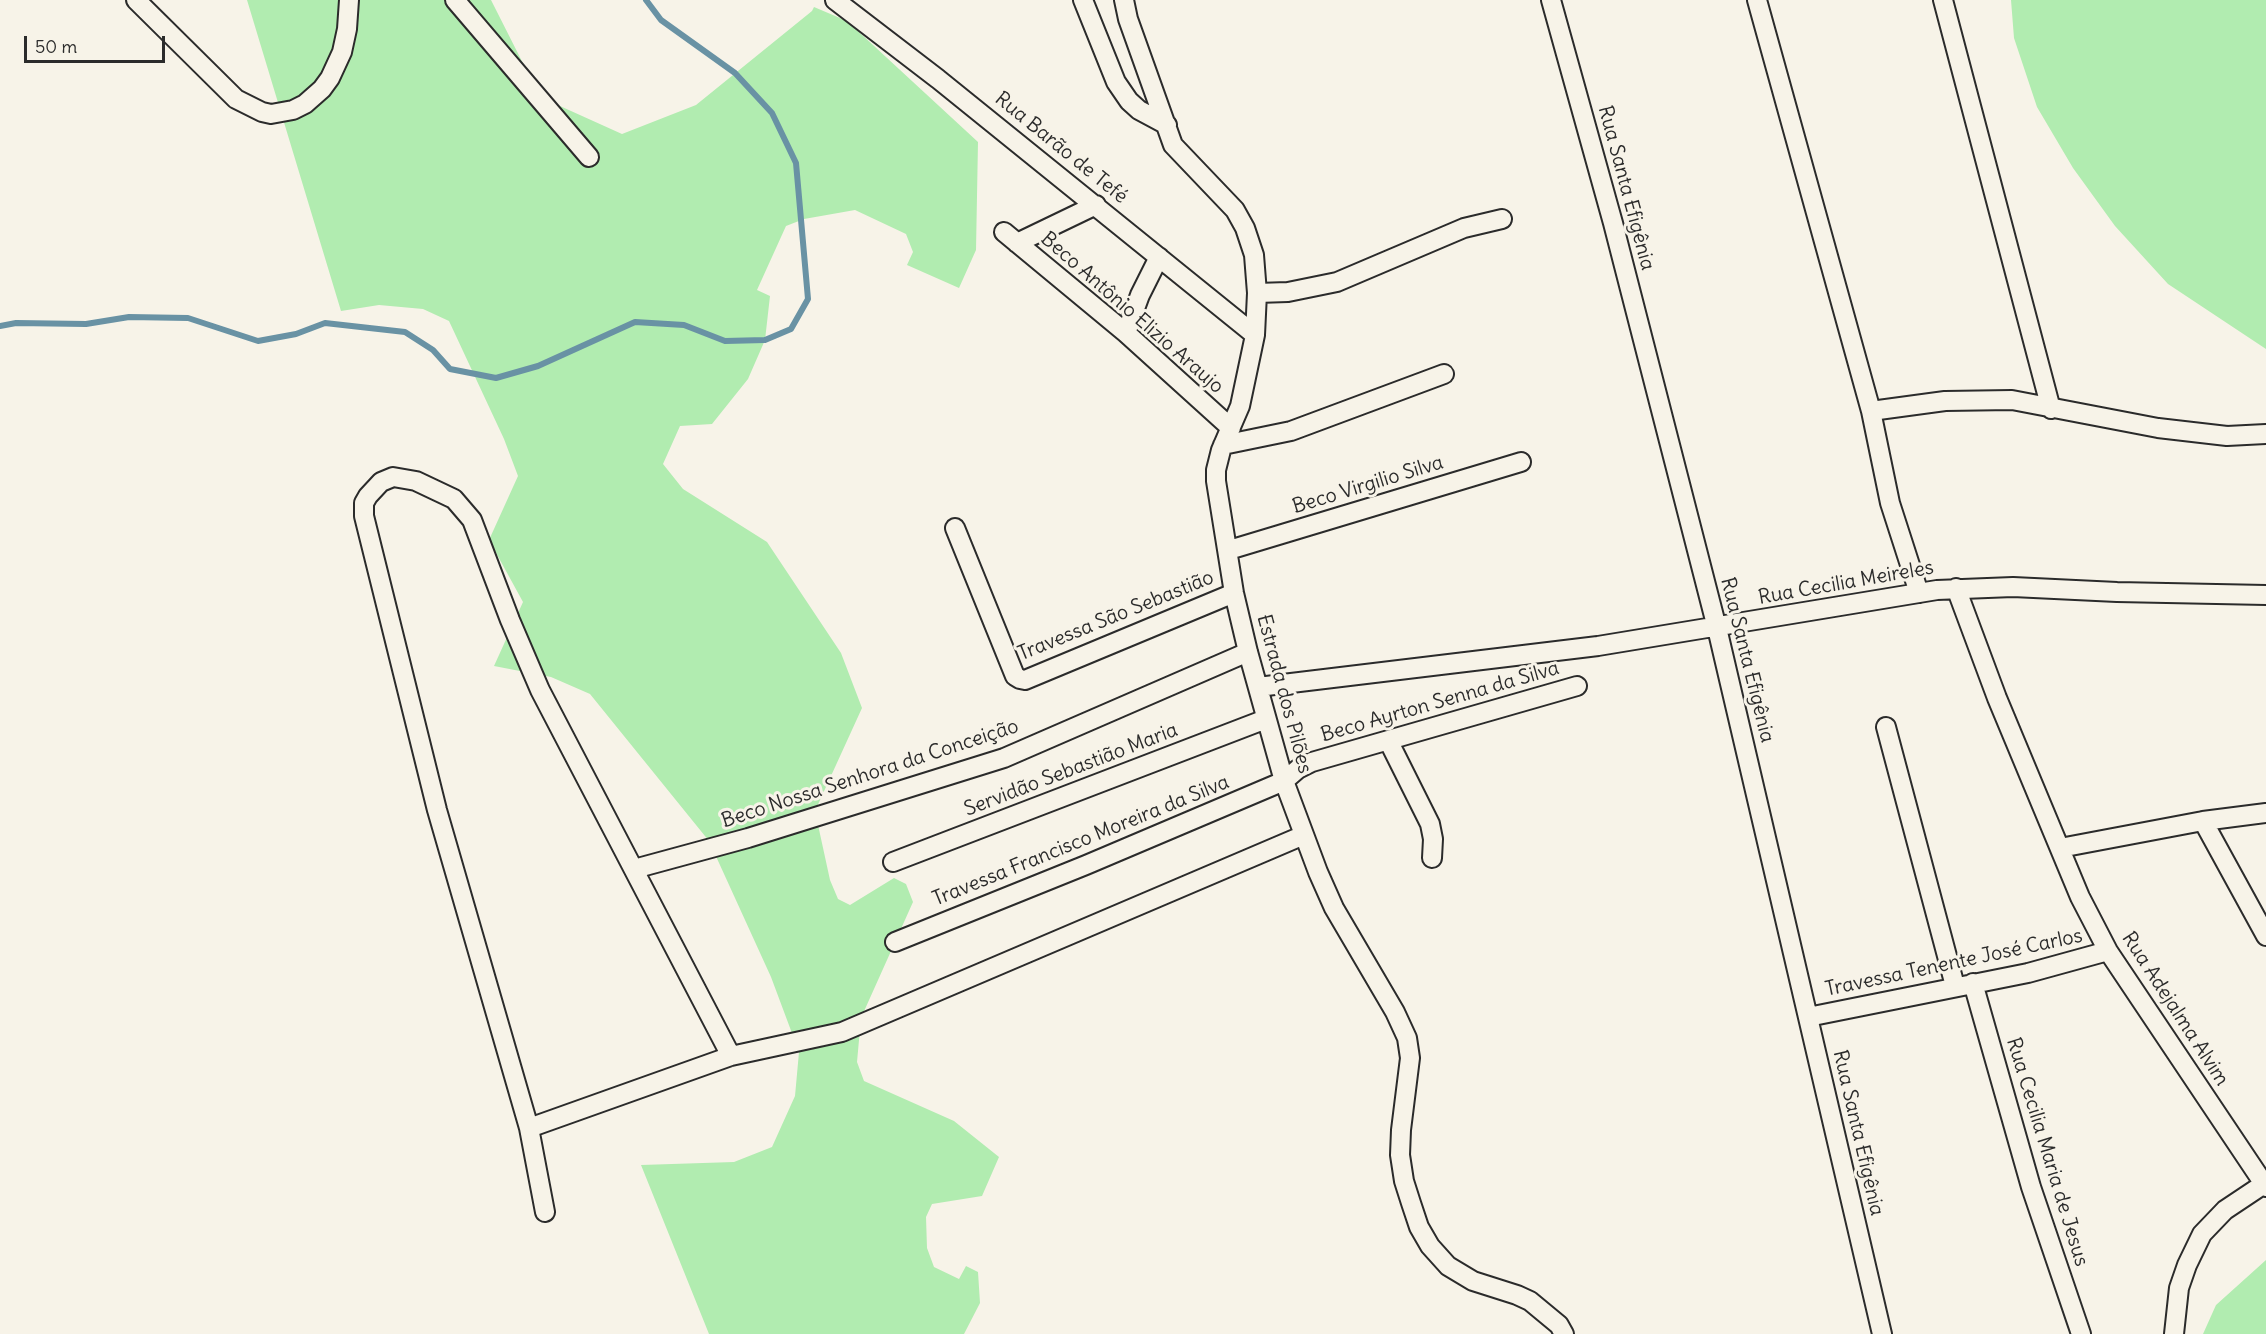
<!DOCTYPE html>
<html>
<head>
<meta charset="utf-8">
<style>
  body { margin:0 }
  #map { position:relative; width:2266px; height:1334px; overflow:hidden; background:#f7f3e8; font-family:Delius,sans-serif }
  canvas { display:block }
  .scale { position:absolute; left:24px; top:36px; width:141px; height:27px; box-sizing:border-box; border:3px solid #2b2b2b; border-top:0; padding-left:8px; font-size:18px; line-height:21px; white-space:nowrap; color:#2b2b2b; -webkit-text-stroke:4px #f7f3e8; paint-order:stroke }
</style>
</head>
<body>
<div id="map">
<canvas width="2266" height="1334"></canvas>
<div class="scale">50 m</div>
</div>
<script>
const ctx = document.querySelector('canvas').getContext('2d');
ctx.lineJoin = 'round';
function fill(path, color) { ctx.fillStyle = color; ctx.fill(path, 'evenodd'); }
const toPath = rows => new Path2D(rows.map(r => 'M' + r).join(''));
function stroke(path, color, width, dash) { ctx.strokeStyle = color; ctx.lineWidth = width; ctx.lineCap = dash ? 'butt' : 'round'; ctx.setLineDash(dash || []); ctx.stroke(path); }
function write(font, color, halo, rows, align = 'center') {
  ctx.font = font + ' Delius,sans-serif'; ctx.lineWidth = 6; ctx.setLineDash([]); ctx.textBaseline = 'middle'; ctx.strokeStyle = halo; ctx.fillStyle = color; for (const [text, x, y, turn = 0] of rows) {
    ctx.save(); ctx.translate(x, y); ctx.rotate((+turn || 0) * Math.PI / 180); ctx.textAlign = isNaN(turn) ? turn : align; if (halo) ctx.strokeText(text, 0, 0); ctx.fillText(text, 0, 0); ctx.restore();
  }
}
fill(toPath([
  [247,0,491,0,540,97,622,134,696,105,812,11,814,7,847,21,978,142,976,250,959,288,907,265,913,252,906,234,855,210,804,219,786,226,757,290,770,296,765,340,748,379,712,424,680,426,663,464,683,489,767,542,841,653,862,708,815,811,830,880,838,899,850,905,894,878,906,884,913,902,861,1018,857,1062,864,1081,954,1121,999,1157,982,1196,932,1204,926,1217,927,1248,934,1267,959,1279,966,1266,978,1272,980,1303,964,1334,709,1334,641,1165,734,1162,772,1147,795,1096,799,1052,771,977,709,841,590,694,551,677,494,666,523,602,489,540,518,476,504,439,449,321,423,309,379,305,341,311],
  [2011,0,2266,0,2266,349,2168,284,2115,226,2073,168,2037,107,2014,38],
  [2266,1260,2266,1334,2203,1334,2216,1305]
]), '#b1ecb0');
stroke(toPath([
  [0,326,16,323,86,324,129,317,188,318,258,341,296,334,325,323,405,332,433,350,450,369,496,378,538,366,635,322,684,325,725,341,765,340,791,329,808,299,796,163,772,113,735,73,661,20,646,0]
]), '#6992a4', 6);
const minor = toPath([
  [136,0,236,99,262,112,271,114,293,110,305,104,322,89,330,78,342,52,347,29,349,0],
  [455,0,589,157],
  [835,0,938,79,1255,335],
  [1083,0,1116,82,1129,101,1139,110,1167,125],
  [1124,0,1128,19,1173,145,1235,210,1245,228,1254,255,1257,293,1255,335,1240,406,1221,450,1216,470,1216,481,1234,593,1248,652,1284,781,1318,872,1334,908,1395,1012,1407,1038,1410,1058,1401,1130,1400,1155,1404,1181,1411,1203,1419,1227,1430,1246,1448,1266,1473,1281,1517,1295,1530,1301,1559,1325,1564,1334],
  [1551,0,1613,223,1717,628,1882,1334],
  [1757,0,1871,411,1890,503,1919,593],
  [1943,0,2051,409],
  [1004,232,1126,333,1231,428],
  [1017,243,1096,205],
  [1257,293,1288,292,1337,282,1464,228,1502,219],
  [1126,333,1140,295,1159,257],
  [1871,411,1945,401,2012,400,2158,428,2227,436,2266,434],
  [1223,445,1291,431,1444,374],
  [955,528,1015,676,1020,679,1025,680,1234,593],
  [1229,550,1521,462],
  [1956,588,1997,698,2080,897,2108,951,2266,1187],
  [1258,687,1598,646,1937,590,2013,587,2117,592,2266,595],
  [1886,727,1955,986],
  [1388,740,1430,824,1433,839,1432,858],
  [2203,821,2266,936],
  [2060,848,2203,821,2266,813],
  [893,862,1266,719],
  [634,869,748,838,1004,758,1248,652],
  [895,942,1086,865,1284,781,1298,769,1312,762,1577,686],
  [1973,983,2031,1187,2081,1334],
  [1808,1017,2028,973,2108,951],
  [529,1128,731,1056,842,1032,1304,835],
  [545,1212,529,1128,437,810,364,516,364,503,368,496,381,482,393,477,416,481,454,499,472,520,510,620,540,690,731,1056],
  [2174,1334,2179,1288,2187,1265,2202,1234,2225,1210,2264,1184]
]);
stroke(minor, '#2b2b2b', 22);
stroke(minor, '#f7f3e8', 18);
write('20px', '#2b2b2b', '#f7f3e8', [
  ["Rua Barão de Tefé",1061,148,39],
  ["Rua Santa Efigênia",1626,188,75],
  ["Beco Antônio Elizio Araujo",1132,313,41],
  ["Beco Virgilio Silva",1368,485,-17],
  ["Rua Cecilia Meireles",1846,583,-10],
  ["Travessa São Sebastião",1116,616,-22],
  ["Rua Santa Efigênia",1747,660,76],
  ["Estrada dos Pilões",1284,694,75],
  ["Beco Ayrton Senna da Silva",1440,702,-16],
  ["Servidão Sebastião Maria",1071,770,-21],
  ["Beco Nossa Senhora da Conceição",870,774,-18],
  ["Travessa Francisco Moreira da Silva",1081,841,-22],
  ["Travessa Tenente José Carlos",1954,963,-12],
  ["Rua Adejalma Alvim",2175,1009,57],
  ["Rua Santa Efigênia",1858,1133,77],
  ["Rua Cecilia Maria de Jesus",2047,1152,73]
]);
</script>
</body>
</html>
